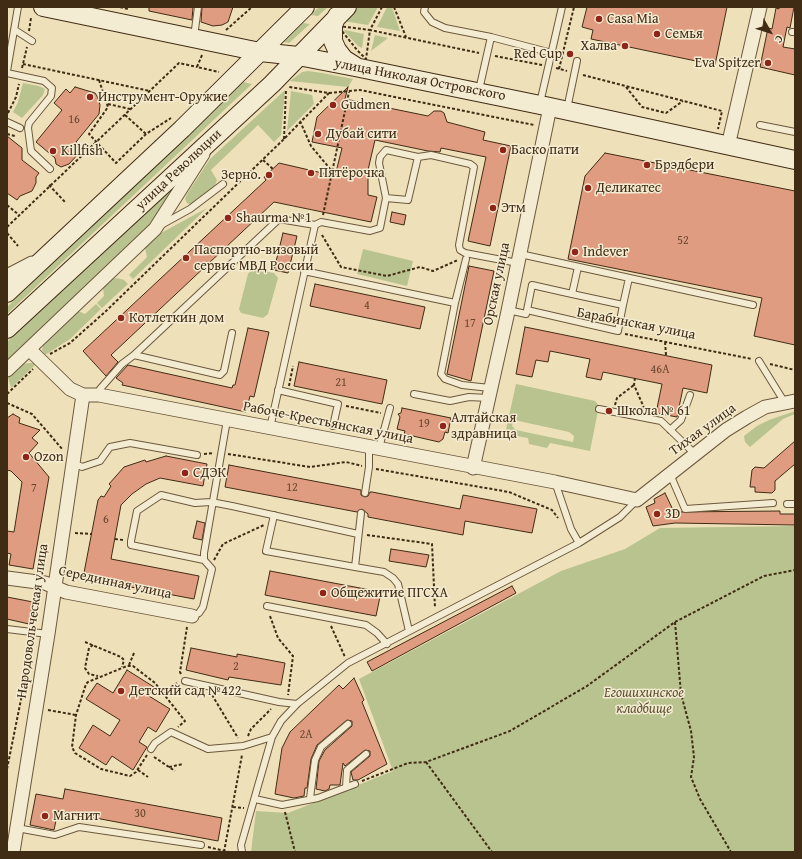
<!DOCTYPE html>
<html>
<head>
<meta charset="utf-8">
<style>
  body { margin:0 }
  #map { position:relative; width:802px; height:859px; overflow:hidden; background:#eee1b9; font-family:"Gentium Book Plus",serif }
  canvas { display:block }
  .frame { position:absolute; inset:0; border:8px solid #402b14; pointer-events:none }
  .north { position:absolute; left:750px; top:12px; width:40px; height:40px; -webkit-text-stroke:3px #f4ecd2; paint-order:stroke; rotate:129deg; font-size:11px; font-weight:700; line-height:16px; text-align:center; color:#402b14 }
  .north::after { content:''; display:block; margin:auto; width:14px; height:18px; background:#402b14; clip-path:polygon(50% 0,100% 100%,50% 72%,0 100%) }
</style>
</head>
<body>
<div id="map">
<canvas width="802" height="859"></canvas>
<div class="frame"></div>
<div class="north">С</div>
</div>
<script>
const ctx = document.querySelector('canvas').getContext('2d');
ctx.lineJoin = 'round';
function fill(path, color) { ctx.fillStyle = color; ctx.fill(path, 'evenodd'); }
const toPath = rows => new Path2D(rows.map(r => 'M' + r).join(''));
function stroke(path, color, width, dash) { ctx.strokeStyle = color; ctx.lineWidth = width; ctx.lineCap = dash ? 'butt' : 'round'; ctx.setLineDash(dash || []); ctx.stroke(path); }
function write(font, color, halo, rows, align = 'center') {
  ctx.font = font + ' "Gentium Book Plus",serif'; ctx.lineWidth = 3; ctx.setLineDash([]); ctx.textBaseline = 'middle'; ctx.strokeStyle = halo; ctx.fillStyle = color; for (const [text, x, y, turn = 0] of rows) {
    ctx.save(); ctx.translate(x, y); ctx.rotate((+turn || 0) * Math.PI / 180); ctx.textAlign = isNaN(turn) ? turn : align; if (halo) ctx.strokeText(text, 0, 0); ctx.fillText(text, 0, 0); ctx.restore();
  }
}
fill(toPath([
  [319,7,328,7,318,16,311,15],
  [358,7,378,7,368,25,343,21],
  [387,7,392,7,400,31,377,27],
  [303,23,310,24,289,43,284,42],
  [345,30,364,34,362,48,358,46,344,31],
  [375,35,388,38,371,51],
  [308,71,322,73,353,79,348,87,290,81,302,72],
  [243,82,252,84,7,314,7,307],
  [23,83,39,86,45,89,43,95,22,118,13,112,18,102],
  [285,90,281,135,274,142,258,125,211,170,217,180,215,185,192,205,187,203,185,199,187,194,210,159],
  [291,91,312,95,314,104,287,131],
  [185,174,148,229,7,362,7,342],
  [207,208,133,279,129,275,147,257,145,248,161,233],
  [363,249,413,261,407,286,357,274],
  [252,269,274,273,278,278,268,314,263,318,241,313,239,309,248,274],
  [117,278,124,280,128,284,102,308,97,303,104,296,103,288,111,279],
  [96,304,101,309,70,339,45,355,42,350,44,342,78,311,85,314],
  [29,363,37,363,11,388,8,377,20,365],
  [516,384,595,401,599,406,590,451,550,443,547,448,529,444,528,438,505,434],
  [514,420,569,432,574,436,573,442,516,430,512,426],
  [795,411,795,414,783,419,750,447,745,442,744,436,757,426,769,420],
  [795,526,795,852,251,852,256,811,288,813,393,771,359,679,561,571,625,549,660,528]
]), '#b9c38f');
const building = toPath([
  [149,7,193,7,192,20,149,11,149,7],
  [202,7,233,7,228,22,222,25,213,26,201,22,202,7],
  [587,7,727,7,715,65,591,39,593,30,582,27,587,7],
  [779,7,794,7,790,28,787,27,783,47,795,49,795,75,760,67,768,28,772,29,776,8,779,9,779,7],
  [75,87,95,93,97,96,100,105,99,114,76,142,80,152,69,164,61,167,56,164,55,158,36,142,62,110,54,103,66,89,70,93,75,87],
  [348,87,345,99,428,116,434,111,441,111,444,113,447,122,485,132,483,140,511,146,490,246,468,241,486,157,441,148,440,152,428,151,375,140,368,170,368,195,377,197,371,222,274,202,111,355,118,362,106,376,83,351,266,180,264,177,279,163,335,176,342,148,312,142,317,117,348,87],
  [7,136,22,148,22,160,39,173,36,177,36,183,32,191,20,196,17,200,7,193,7,136],
  [605,153,795,191,795,345,754,336,762,298,568,259,585,176,605,153],
  [392,212,406,215,404,225,390,222,392,212],
  [283,233,297,236,288,273,274,270,283,233],
  [469,266,494,271,471,381,447,374,469,266],
  [315,284,425,307,420,329,310,306,315,284],
  [525,327,712,365,707,393,683,388,677,417,656,413,662,384,603,372,601,380,586,377,590,359,550,351,548,362,536,360,532,377,516,374,525,327],
  [248,328,269,332,254,397,250,396,246,412,122,385,123,383,116,378,128,365,232,388,233,385,235,385,248,328],
  [299,362,387,380,382,404,294,386,299,362],
  [402,408,451,418,448,433,445,432,443,439,439,442,404,434,405,431,397,429,400,417,398,414,401,413,402,408],
  [13,414,20,418,19,423,40,430,32,438,38,443,29,453,49,477,33,569,9,565,11,554,7,553,7,531,14,532,22,482,11,471,7,470,7,418,13,414],
  [795,441,795,464,775,481,775,490,772,493,755,492,755,487,750,487,752,470,755,467,764,468,795,441],
  [166,456,207,464,203,486,160,478,146,484,132,494,121,505,111,559,199,576,194,599,83,578,98,500,101,496,104,497,111,486,109,484,124,467,145,460,146,462,166,456],
  [229,465,361,490,361,495,365,497,368,496,370,492,372,492,460,509,463,495,537,509,532,533,465,521,463,535,368,517,368,514,362,509,357,512,225,487,229,465],
  [665,493,674,512,780,511,780,514,795,514,795,525,675,523,653,526,646,507,655,503,654,499,665,493],
  [197,521,205,523,202,540,193,538,197,521],
  [391,549,429,555,426,567,389,561,391,549],
  [270,571,381,592,376,616,265,595,270,571],
  [512,586,516,593,372,671,367,662,512,586],
  [7,597,33,602,29,624,7,619,7,597],
  [191,648,237,657,237,654,285,663,281,685,229,677,228,680,186,670,191,648],
  [127,670,154,687,149,696,170,709,156,732,148,727,139,742,147,747,133,770,112,756,106,765,79,748,93,725,110,736,120,720,86,699,97,683,113,693,127,670],
  [354,678,364,700,362,702,387,764,358,780,353,780,351,772,370,756,370,751,365,750,345,766,343,763,340,785,330,785,329,789,325,791,316,789,319,761,325,750,352,726,352,721,347,720,317,745,311,759,307,788,305,788,304,796,294,798,275,794,282,748,290,732,339,685,343,689,354,678],
  [65,789,222,818,218,841,58,811,54,830,30,825,36,794,63,799,65,789]
]);
fill(building, '#e09c81');
stroke(building, '#402b14', 1);
const lane = toPath([
  [425,7,424,12,432,22,445,28,491,37,552,53],
  [15,30,32,41],
  [792,32,795,32],
  [194,37,198,7],
  [7,71,18,7],
  [7,73,44,81,52,88,51,96,29,123,28,128,31,151,50,169],
  [479,90,491,37],
  [540,103,562,7],
  [567,109,577,61],
  [7,122,20,128],
  [760,125,795,132],
  [418,157,431,155,470,164,474,167,459,245,460,250,465,253,518,263],
  [161,225,190,209,223,184],
  [520,254,753,305],
  [466,259,455,303,441,374,445,379,462,385,490,388],
  [578,267,572,294,623,305,629,278],
  [304,271,455,303],
  [572,294,532,285,527,310,618,331,623,305],
  [508,310,526,314],
  [134,355,220,375,224,371,232,333],
  [759,361,785,403],
  [278,390,338,404,333,426],
  [414,394,450,401,469,397,488,398],
  [99,395,100,389,122,364,134,355,279,219,315,225,321,222,370,231,380,228,386,198,379,163,380,157,386,150,418,157,408,200,386,198],
  [599,409,661,421,695,454],
  [270,428,315,225],
  [670,430,681,420,690,395],
  [379,448,390,408],
  [74,463,82,467,100,461,110,447,130,443,197,455],
  [670,474,685,509,773,503],
  [555,482,571,529,579,543],
  [365,493,369,467,369,447],
  [787,504,795,504],
  [361,513,355,567,384,572,393,578,398,584,409,631],
  [274,515,266,551,355,567],
  [204,560,131,545,131,541,137,511,161,495,195,503,211,502,232,506,358,534],
  [267,606,366,625,377,633,387,644],
  [192,616,199,613,203,607,212,569,204,560,204,553,227,420],
  [7,629,48,634],
  [185,681,279,702,297,704],
  [151,749,155,743,171,732,208,749,243,746,272,737],
  [346,787,347,770,366,754],
  [310,798,315,760,321,747,348,724],
  [255,799,282,805,318,798,355,784],
  [17,828,55,835,79,827,201,845],
  [242,852,241,845,272,737,281,721,297,704,348,663,579,543,620,517,637,500]
]);
const street = toPath([
  [728,146,760,7],
  [7,276,32,263],
  [29,349,70,389,83,395,99,395,555,482,637,500,726,430,747,417,765,407,795,401],
  [7,370,155,229,203,154],
  [473,468,507,316,550,107],
  [7,578,45,583,66,592,192,616],
  [13,852,48,634,83,395]
]);
const secondary = toPath([
  [43,7,260,52,298,56,355,67,550,107,795,160],
  [337,16,333,25,333,41,337,50,344,59,355,66],
  [7,293,182,129,305,7],
  [7,329,272,84,347,7]
]);
stroke(lane, '#6c583d', 8);
stroke(street, '#6c583d', 15);
stroke(secondary, '#402b14', 20);
stroke(toPath([
  [120,7,128,9],
  [382,7,370,30,479,53],
  [394,7,406,37],
  [338,26,370,30,366,59,357,50,338,26],
  [226,30,252,7],
  [29,31,31,18],
  [202,55,197,67,219,72],
  [495,56,542,65],
  [23,64,150,91],
  [22,68,27,47],
  [556,68,567,71],
  [559,69,574,7],
  [583,75,722,111,718,129],
  [99,80,108,107,89,134,116,163,146,134,171,118],
  [626,87,642,107,666,113,683,101],
  [329,93,360,90,534,125],
  [108,104,130,109],
  [8,113,16,97,19,84],
  [125,115,146,134],
  [300,121,311,146,331,170],
  [7,134,15,136],
  [284,139,286,90],
  [263,160,273,169],
  [49,185,65,202],
  [7,205,19,215],
  [323,215,349,92],
  [7,227,179,63,197,67],
  [7,233,18,246],
  [322,235,341,267,387,276,420,267,433,271,458,260],
  [625,334,752,359],
  [665,342,666,355],
  [50,354,70,343,105,312,284,139,329,93,289,87],
  [770,364,795,370],
  [635,378,634,385,645,410],
  [289,386,293,366],
  [7,394,33,369],
  [7,403,32,414,63,450],
  [615,405,617,398,634,385],
  [346,406,381,413],
  [204,454,214,453],
  [228,454,310,467,346,462,362,466],
  [376,469,509,492,552,510,558,518],
  [75,533,92,534],
  [367,535,432,544,435,608],
  [115,539,123,540],
  [214,560,223,544,264,525],
  [270,616,278,638,293,656,288,695],
  [675,622,681,694,691,731,694,757,691,777,700,799,731,852],
  [331,626,345,657],
  [85,642,121,657,124,660,122,667],
  [93,645,89,648,85,668,89,674,98,676],
  [129,665,134,653],
  [181,674,180,672,187,627],
  [163,693,177,683],
  [212,695,238,738],
  [48,710,76,715],
  [248,736,251,729,271,709],
  [147,755,136,772,130,776,101,769,75,753,72,747,76,715,86,684,88,682,127,666,133,666,155,683,185,721,178,727],
  [154,757,175,771],
  [426,762,492,852],
  [169,767,183,764],
  [7,769,33,640],
  [138,770,148,777],
  [362,781,408,763,426,762,510,731,587,686,675,622,764,576,795,570],
  [233,807,244,808],
  [285,812,295,852],
  [208,847,229,852],
  [224,852,242,755]
]), '#402b14', 2, [3, 2]);
stroke(lane, '#f4ecd2', 6);
stroke(street, '#f4ecd2', 13);
stroke(secondary, '#f4ecd2', 18);
for (const [x, y, r, color] of [
  [599,19,4,"#8f2418"],
  [657,34,4,"#8f2418"],
  [625,46,4,"#8f2418"],
  [570,54,4,"#8f2418"],
  [768,63,4,"#8f2418"],
  [90,97,4,"#8f2418"],
  [333,105,4,"#8f2418"],
  [318,134,4,"#8f2418"],
  [503,150,4,"#8f2418"],
  [53,151,4,"#8f2418"],
  [647,165,4,"#8f2418"],
  [311,173,4,"#8f2418"],
  [269,175,4,"#8f2418"],
  [588,188,4,"#8f2418"],
  [493,208,4,"#8f2418"],
  [228,218,4,"#8f2418"],
  [575,252,4,"#8f2418"],
  [186,258,4,"#8f2418"],
  [121,318,4,"#8f2418"],
  [609,411,4,"#8f2418"],
  [443,426,4,"#8f2418"],
  [26,457,4,"#8f2418"],
  [185,473,4,"#8f2418"],
  [657,514,4,"#8f2418"],
  [323,593,4,"#8f2418"],
  [121,691,4,"#8f2418"],
  [45,816,4,"#8f2418"]
]) { const dot = new Path2D(); dot.arc(x, y, r, 0, 2 * Math.PI); ctx.fillStyle = color; ctx.fill(dot); stroke(dot, '#f4ecd2', 1.5); }
write('12px', '#68472f', null, [
  ["16",74,120],
  ["52",683,241],
  ["4",367,306],
  ["17",470,324],
  ["46А",660,370],
  ["21",341,383],
  ["19",424,424],
  ["12",292,488],
  ["7",34,489],
  ["6",106,520],
  ["2",236,667],
  ["2А",306,735],
  ["30",140,814]
]);
write('14px', '#402b14', '#f4ecd2', [
  ["Casa Mia",607,19],
  ["Семья",665,34],
  ["Халва",617,46,"right"],
  ["Red Cup",562,54,"right"],
  ["Eva Spitzer",760,63,"right"],
  ["Инструмент-Оружие",98,97],
  ["Gudmen",341,105],
  ["Дубай сити",326,134],
  ["Баско пати",511,150],
  ["Killfish",61,151],
  ["Брэдбери",655,165],
  ["Пятёрочка",319,173],
  ["Зерно.",261,175,"right"],
  ["Деликатес",596,188],
  ["Этм",501,208],
  ["Shaurma №1",236,218],
  ["Паспортно-визовый",194,250],
  ["сервис МВД России",194,266],
  ["Indever",583,252],
  ["Котлеткин дом",129,318],
  ["Школа № 61",617,411],
  ["Алтайская",451,418],
  ["здравница",451,434],
  ["Ozon",34,457],
  ["СДЭК",193,473],
  ["3D",665,514],
  ["Общежитие ПГСХА",331,593],
  ["Детский сад №422",129,691],
  ["Магнит",53,816]
], 'left');
write('14px', '#402b14', '#f4ecd2', [
  ["улица Николая Островского",420,80,11],
  ["улица Революции",179,170,-43],
  ["Орская улица",497,284,-78],
  ["Барабинская улица",636,324,11],
  ["Рабоче-Крестьянская улица",328,423,11],
  ["Тихая улица",703,430,-36],
  ["Серединная улица",115,583,12],
  ["Народовольческая улица",33,621,-82]
]);
write('italic 14px', '#5e5133', '#f4ecd2', [
  ["Егошихинское",644,693],
  ["кладбище",644,709]
]);
</script>
</body>
</html>
